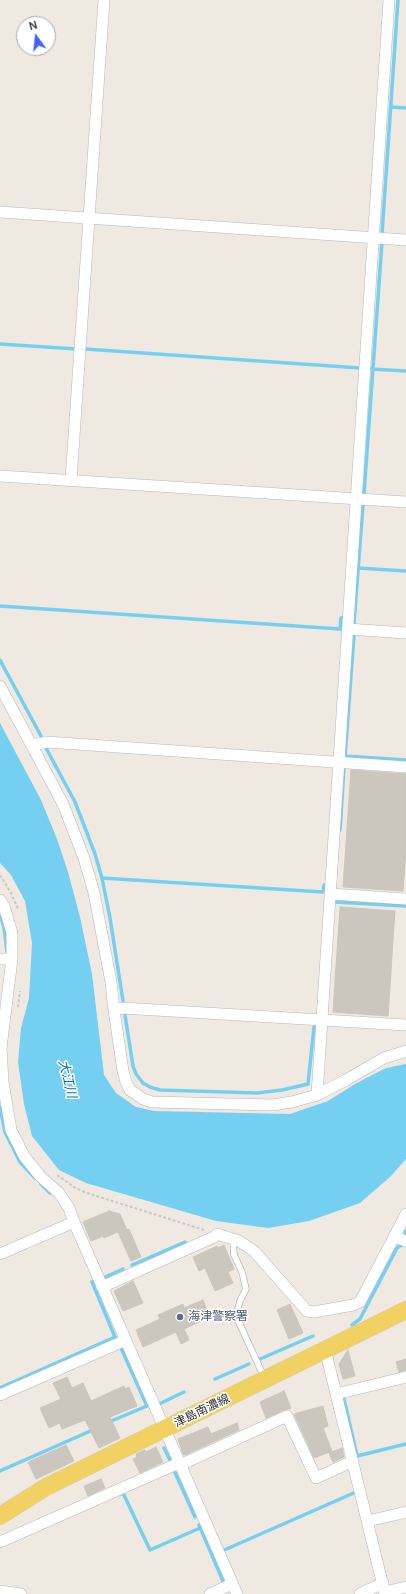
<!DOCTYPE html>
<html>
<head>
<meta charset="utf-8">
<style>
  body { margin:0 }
  #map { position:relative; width:406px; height:1594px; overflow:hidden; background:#efe9e1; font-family:Manrope,sans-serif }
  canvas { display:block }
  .north { position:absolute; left:16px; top:16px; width:40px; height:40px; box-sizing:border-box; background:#fff; border:1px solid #ababab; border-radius:50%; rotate:345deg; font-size:11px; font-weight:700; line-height:16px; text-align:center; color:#2e2e2e }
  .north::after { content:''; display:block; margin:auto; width:14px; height:18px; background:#4264fb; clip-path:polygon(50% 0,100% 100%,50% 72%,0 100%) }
</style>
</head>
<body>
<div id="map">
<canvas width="406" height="1594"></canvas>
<div class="north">N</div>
</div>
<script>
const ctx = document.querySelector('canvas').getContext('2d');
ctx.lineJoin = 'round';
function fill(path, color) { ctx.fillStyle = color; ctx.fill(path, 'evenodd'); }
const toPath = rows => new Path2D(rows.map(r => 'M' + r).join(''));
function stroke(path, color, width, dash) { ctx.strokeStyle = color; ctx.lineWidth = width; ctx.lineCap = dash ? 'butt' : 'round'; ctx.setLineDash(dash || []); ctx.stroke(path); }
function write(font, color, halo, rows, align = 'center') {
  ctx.font = font + ' Manrope,"Noto Sans JP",sans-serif'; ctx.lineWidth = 3; ctx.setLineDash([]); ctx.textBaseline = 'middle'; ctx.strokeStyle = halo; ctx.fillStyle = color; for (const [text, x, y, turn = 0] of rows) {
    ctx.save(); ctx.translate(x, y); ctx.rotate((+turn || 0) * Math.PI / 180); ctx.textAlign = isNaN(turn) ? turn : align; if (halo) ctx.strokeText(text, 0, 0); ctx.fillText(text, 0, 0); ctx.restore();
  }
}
fill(toPath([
  [0,723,41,800,57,839,68,872,80,917,92,974,104,1075,116,1093,136,1107,154,1111,290,1114,328,1101,355,1084,386,1068,406,1064,406,1159,391,1176,360,1203,309,1221,268,1228,216,1221,86,1183,59,1170,32,1136,24,1104,18,1062,21,1028,29,998,32,943,25,901,11,875,0,863]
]), '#75cff0');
stroke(toPath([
  [391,107,406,108],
  [382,234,398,0],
  [0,344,76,349],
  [85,349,360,368],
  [371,369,406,371],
  [364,494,382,242],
  [358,568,406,571],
  [0,606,340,629,341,618,344,618],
  [354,623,363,505],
  [0,660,41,736],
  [46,748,75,802,95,854,102,878,110,918,123,1001],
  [345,756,406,760],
  [345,757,354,635],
  [340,830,344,768],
  [102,878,323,892,324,885,326,885],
  [335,902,406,906],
  [0,914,4,927,7,952],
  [125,1015,133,1066,136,1074,143,1083,150,1087,160,1090,257,1093,282,1090,308,1084,314,1027,316,1027],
  [0,1107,5,1132,20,1162,35,1178],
  [41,1184,50,1193],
  [405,1237,406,1231],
  [132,1265,185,1242],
  [103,1278,123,1269],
  [352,1325,360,1319,397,1248,403,1244],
  [260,1359,313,1336],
  [215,1379,249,1364],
  [0,1388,115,1337,92,1282,95,1281],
  [344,1399,357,1456,406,1444],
  [159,1404,184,1392],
  [109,1422,147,1406,121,1348],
  [164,1448,171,1462],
  [173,1468,195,1517],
  [0,1471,95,1429],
  [120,1494,123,1493,150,1550,200,1528],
  [199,1525,223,1581],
  [222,1551,356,1492]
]), '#75cff0', 3.5);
const building = toPath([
  [351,770,406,774,406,850,403,891,343,887,351,770],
  [340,907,395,911,388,1016,333,1012,340,907],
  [109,1211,120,1214,127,1230,129,1229,141,1257,131,1261,118,1232,104,1238,103,1236,91,1241,83,1222,109,1211],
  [224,1245,234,1269,228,1272,233,1283,215,1291,205,1268,199,1271,193,1257,217,1246,218,1248,224,1245],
  [133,1281,143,1303,123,1311,114,1291,133,1281],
  [203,1300,210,1317,184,1329,189,1340,181,1344,176,1332,143,1347,136,1330,160,1319,158,1315,183,1304,184,1308,203,1300],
  [290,1304,303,1333,289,1339,277,1310,290,1304],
  [348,1350,355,1376,343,1379,339,1364,348,1350],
  [406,1359,406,1370,399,1372,396,1362,406,1359],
  [67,1377,72,1388,83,1383,91,1401,124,1386,125,1389,129,1387,137,1406,110,1417,120,1438,99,1448,85,1420,62,1429,60,1423,49,1428,40,1408,61,1399,53,1383,67,1377],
  [284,1391,291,1408,284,1410,266,1418,260,1402,284,1391],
  [323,1406,328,1426,323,1428,332,1451,314,1458,294,1414,323,1406],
  [237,1423,239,1430,185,1455,183,1454,178,1439,208,1427,211,1434,237,1423],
  [66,1445,74,1461,36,1479,28,1462,66,1445],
  [156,1447,163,1462,140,1473,133,1459,137,1457,136,1454,145,1450,146,1452,156,1447],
  [342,1448,344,1457,333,1462,329,1453,342,1448],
  [101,1479,105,1488,88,1496,84,1486,101,1479]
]);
fill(building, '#cbc7bf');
stroke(building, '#cbc5ba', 1);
const service = toPath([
  [233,1239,234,1255,242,1272,246,1289,240,1301,236,1316,264,1377]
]);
const minor = toPath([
  [0,212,406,240],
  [0,476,406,502],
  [71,480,104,0],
  [348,629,406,633],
  [0,686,63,804,84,858,94,893,111,982,114,1010,122,1008,406,1025],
  [33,745,47,742,406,767],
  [331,894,406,899],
  [0,900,4,906,12,933,12,959],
  [0,959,12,959,1,1048,3,1082,11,1130,24,1156,40,1176,59,1193,69,1208,74,1222],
  [114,1010,123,1071,126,1082,130,1090,143,1099,152,1102,272,1105,292,1102,317,1095,389,0],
  [317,1095,346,1080,384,1058,406,1051],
  [395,1237,406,1241],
  [0,1254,74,1222,237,1594],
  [102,1287,214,1237,217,1234,239,1241,254,1251,307,1311,314,1312,353,1305,360,1302,406,1214],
  [325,1349,385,1594],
  [336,1394,406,1377],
  [0,1395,126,1340],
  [180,1465,287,1416,316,1478,353,1461],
  [368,1521,406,1512],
  [0,1542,179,1463],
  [0,1591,21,1594],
  [385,1592,406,1587],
  [210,1594,232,1584],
  [360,1594,383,1583]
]);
const primary = toPath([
  [0,1516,46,1487,406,1310]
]);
stroke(service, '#b4b7c1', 7);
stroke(minor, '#b4b7c1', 12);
stroke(primary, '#c9c9c9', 18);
stroke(toPath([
  [0,875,11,893,18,909],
  [18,1007,20,991],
  [57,1175,74,1187,84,1192,204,1230]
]), '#c9c9c9', 2, [3, 2]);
stroke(service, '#fff', 5.5);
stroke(minor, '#fff', 11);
stroke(primary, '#f2d163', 17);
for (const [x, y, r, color] of [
  [180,1317,4,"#5c6f8a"]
]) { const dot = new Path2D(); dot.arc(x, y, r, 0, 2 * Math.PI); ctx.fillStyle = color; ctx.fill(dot); stroke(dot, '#fff', 1.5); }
write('12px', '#4e5e75', '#fff', [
  ["海津警察署",188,1317]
], 'left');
write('12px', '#2e2e2e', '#fff', [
  ["津島南濃線",202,1411,-26]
]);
write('italic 13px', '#0d6fa3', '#fff', [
  ["大江川",67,1079,76]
]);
</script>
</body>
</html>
